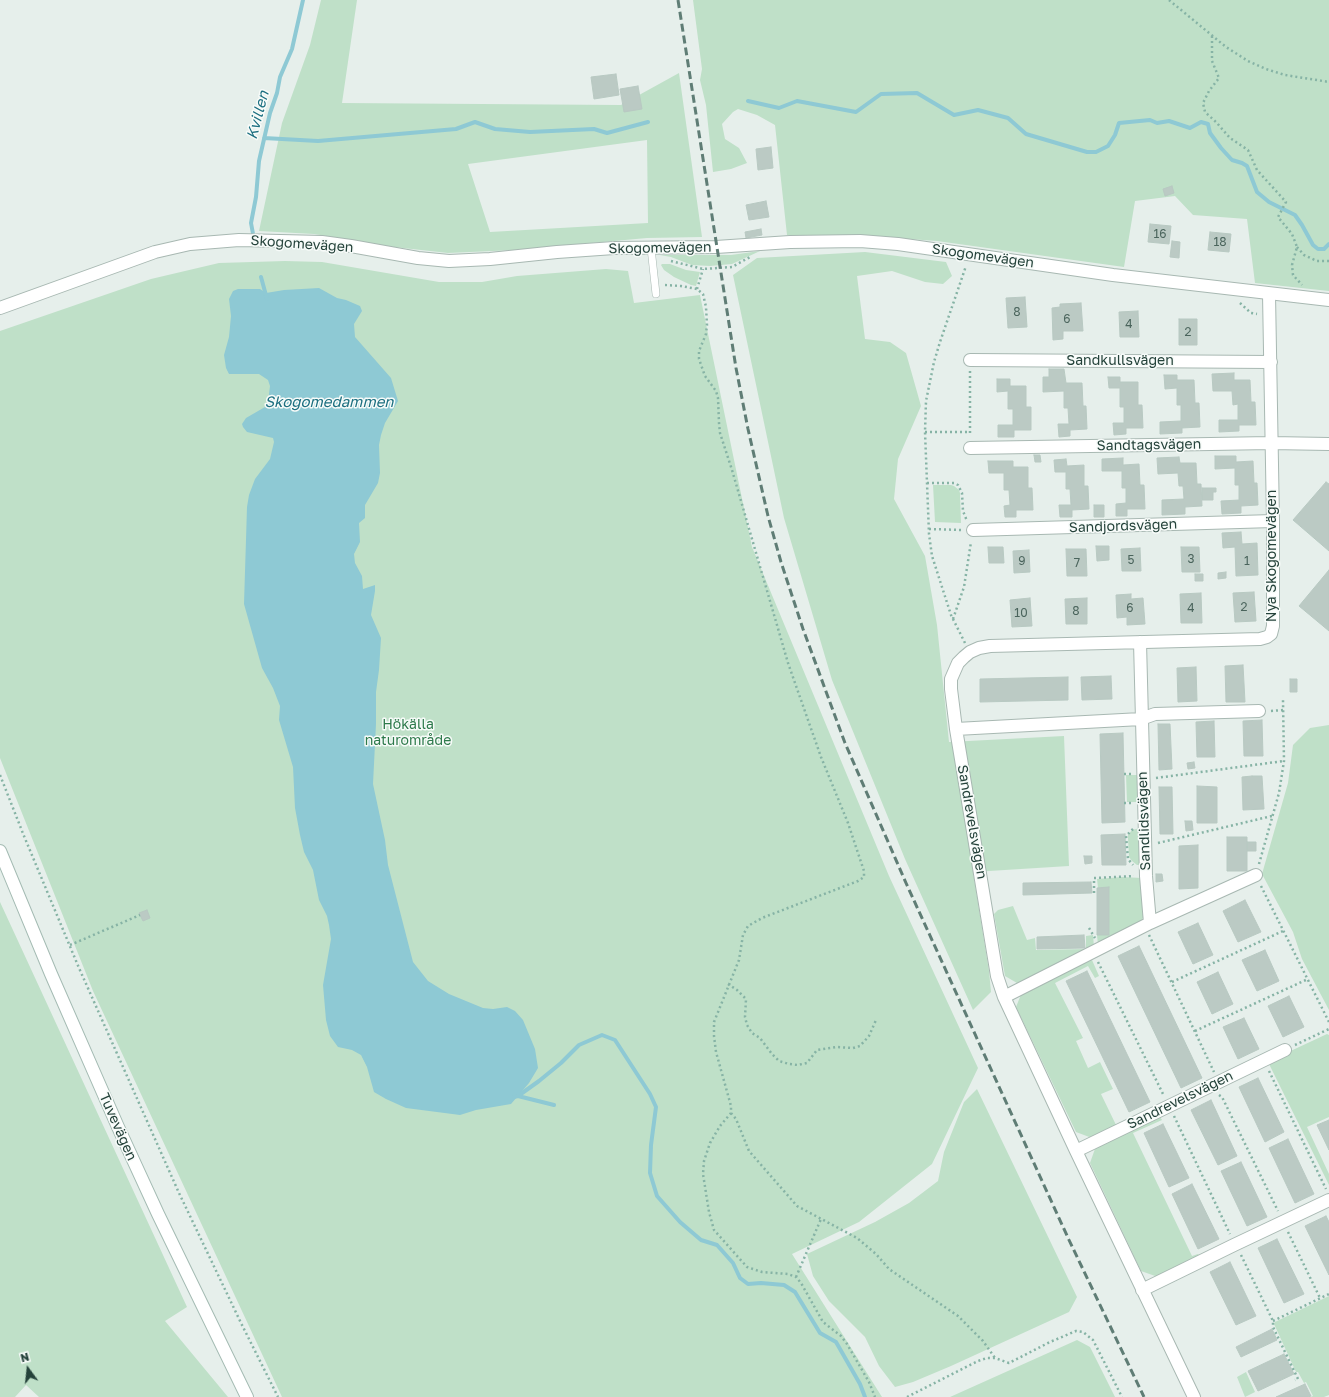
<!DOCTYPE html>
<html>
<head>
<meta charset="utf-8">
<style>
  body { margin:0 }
  #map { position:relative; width:1329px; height:1397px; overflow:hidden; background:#e6efeb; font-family:"Golos Text",sans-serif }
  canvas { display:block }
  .north { position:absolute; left:8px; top:1349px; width:40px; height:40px; -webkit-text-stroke:3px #f7fbf9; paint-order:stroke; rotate:345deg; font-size:11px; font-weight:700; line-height:16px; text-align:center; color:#24423a }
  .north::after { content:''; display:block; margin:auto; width:14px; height:18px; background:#24423a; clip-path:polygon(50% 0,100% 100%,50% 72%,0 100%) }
</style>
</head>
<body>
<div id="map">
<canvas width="1329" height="1397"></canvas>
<div class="north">N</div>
</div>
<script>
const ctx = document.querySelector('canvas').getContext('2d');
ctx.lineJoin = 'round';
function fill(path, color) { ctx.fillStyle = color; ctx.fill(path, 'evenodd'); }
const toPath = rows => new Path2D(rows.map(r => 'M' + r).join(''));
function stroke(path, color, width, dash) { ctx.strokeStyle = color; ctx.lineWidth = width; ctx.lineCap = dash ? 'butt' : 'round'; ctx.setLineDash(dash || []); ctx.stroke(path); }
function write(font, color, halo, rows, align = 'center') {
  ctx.font = font + ' "Golos Text",sans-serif'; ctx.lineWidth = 3; ctx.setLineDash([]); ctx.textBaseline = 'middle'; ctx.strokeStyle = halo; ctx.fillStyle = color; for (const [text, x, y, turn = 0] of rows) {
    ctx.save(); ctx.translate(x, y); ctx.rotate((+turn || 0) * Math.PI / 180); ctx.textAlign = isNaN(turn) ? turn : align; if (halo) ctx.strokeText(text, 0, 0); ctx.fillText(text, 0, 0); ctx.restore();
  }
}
fill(toPath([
  [321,0,357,0,342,103,621,105,679,73,702,237,647,238,515,250,448,253,394,247,314,234,259,231,282,123,310,45],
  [647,140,648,223,490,232,468,164],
  [693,0,1329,0,1329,291,1255,283,1247,219,1193,215,1175,196,1135,201,1124,267,937,241,852,235,787,235,775,125,757,115,738,109,733,112,722,124,725,139,739,148,747,163,731,169,713,172,706,105,700,80,702,69],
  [760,251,732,264,710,266,692,265,671,257,660,255,731,255],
  [865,252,946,262,952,276,943,284,925,282,892,271,857,276,865,339,890,342,906,353,921,406,898,459,894,499,925,556,937,625,949,742,1064,736,1069,866,973,872,989,971,991,992,973,1010,905,859,832,680,784,518,733,275,757,258],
  [285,261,322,262,439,282,482,282,517,276,606,269,628,271,634,303,700,295,752,547,889,876,978,1068,932,1164,859,1222,792,1254,882,1397,282,1397,93,991,0,758,0,331,151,279,219,263],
  [662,264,670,264,686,270,700,272,696,286,691,285,674,277,664,270,661,265],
  [933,485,951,485,954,486,959,490,960,493,961,523,935,522],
  [1329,725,1329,1010,1302,959,1293,932,1262,874,1288,783,1293,745,1310,728],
  [1126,775,1140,775,1141,802,1127,802],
  [1140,828,1142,865,1137,865,1132,861,1129,857,1128,839,1128,835,1132,830],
  [1122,877,1142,878,1143,918,1137,927,1098,945,1097,935,1109,935,1109,888,1098,888,1097,879],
  [0,902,187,1307,165,1321,228,1397,39,1397,26,1385,15,1397,0,1397],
  [1013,906,1027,940,1035,938,1036,950,1086,949,1086,936,1093,935,1094,947,1019,983,1017,983,1005,976,994,914,998,910],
  [1092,960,1099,976,1095,978,1088,966,1055,983,1083,1038,1076,1041,1088,1068,1100,1062,1113,1089,1101,1094,1117,1127,1092,1138,1076,1132,1016,1007,1022,992],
  [1327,1034,1329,1035,1329,1117,1307,1127,1329,1174,1329,1185,1269,1064,1282,1055],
  [977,1089,1077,1297,1069,1312,951,1366,913,1382,895,1387,879,1366,865,1337,829,1301,813,1276,807,1254,875,1222,909,1203,938,1181,944,1152,964,1102],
  [1160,1117,1162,1120,1133,1133,1192,1256,1198,1254,1201,1257,1158,1277,1141,1271,1090,1163,1096,1146],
  [1329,1296,1329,1395,1324,1397,1310,1397,1313,1396,1306,1382,1304,1383,1298,1372,1296,1372,1274,1324,1275,1322],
  [1077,1340,1090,1347,1115,1397,950,1397],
  [1246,1372,1255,1392,1245,1397,1237,1377]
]), '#bfe0c8');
fill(toPath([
  [319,288,337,298,346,300,360,306,362,311,354,324,355,337,391,378,398,401,385,423,381,435,379,445,380,473,378,483,365,505,365,518,359,523,360,542,354,554,355,563,362,576,363,589,375,585,375,591,371,615,381,638,379,670,376,692,376,724,373,784,385,840,388,865,413,962,428,981,449,994,483,1008,493,1009,507,1007,515,1011,523,1020,535,1049,538,1068,529,1083,511,1104,476,1110,460,1115,406,1108,386,1099,374,1092,367,1067,361,1055,352,1050,338,1047,330,1036,326,1020,323,985,331,939,329,925,327,916,319,900,313,870,304,852,300,835,295,808,293,767,279,720,280,706,273,688,262,668,244,604,247,507,249,495,255,479,270,459,274,442,273,438,247,432,243,427,242,424,246,418,265,407,268,402,270,386,268,380,259,374,229,374,226,368,224,355,229,337,231,316,229,299,233,291,238,289,260,289,266,293,284,290]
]), '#8ec9d4');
stroke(toPath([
  [748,101,779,108,797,101,856,112,881,94,917,93,954,115,978,110,1008,118,1026,134,1087,152,1096,152,1108,146,1115,135,1119,123,1150,120,1157,123,1169,121,1190,128,1201,122,1208,124,1210,133,1221,148,1232,160,1242,163,1247,166,1257,192,1269,202,1295,215,1302,225,1313,245,1318,249,1324,249,1329,244],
  [264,138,318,141,456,129,475,122,495,129,530,132,594,129,607,133,648,122],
  [254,239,251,223,256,197,259,161,270,113,277,93,280,77,292,49,303,0],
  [261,277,267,299],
  [518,1096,554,1105],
  [514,1097,518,1096,539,1081,561,1063,579,1045,602,1035,615,1040,650,1094,656,1107,651,1145,650,1173,657,1196,680,1222,701,1240,717,1245,733,1263,740,1278,748,1284,761,1283,784,1285,795,1292,820,1333,836,1342,860,1384,865,1397]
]), '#8ec9d4', 4);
const building = toPath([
  [616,74,619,95,594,99,591,77,616,74],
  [638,86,642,109,624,112,620,89,638,86],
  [771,147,773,168,758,170,756,149,771,147],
  [1172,186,1174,193,1165,196,1163,189,1172,186],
  [766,201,769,217,749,220,746,205,766,201],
  [1150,224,1171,226,1169,244,1148,242,1150,224],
  [761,229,762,235,746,238,745,232,761,229],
  [1210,232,1231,234,1229,252,1208,250,1210,232],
  [1172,241,1180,242,1179,258,1170,257,1172,241],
  [1025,297,1027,327,1008,328,1006,298,1025,297],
  [1081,303,1083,331,1063,331,1063,339,1053,340,1052,308,1060,307,1060,304,1081,303],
  [1138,311,1139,337,1120,337,1119,312,1138,311],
  [1179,319,1197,319,1197,345,1179,345,1179,319],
  [1049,369,1064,369,1066,383,1082,383,1083,406,1086,406,1087,429,1070,430,1070,436,1059,437,1058,424,1069,424,1068,408,1064,408,1064,391,1043,392,1043,377,1049,377,1049,369],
  [1234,373,1234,380,1250,380,1251,402,1255,402,1256,425,1239,425,1239,431,1219,432,1219,420,1238,420,1238,404,1233,405,1232,391,1213,391,1212,374,1234,373],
  [1164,375,1177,375,1177,380,1194,380,1195,403,1199,403,1200,427,1182,428,1182,433,1160,434,1160,422,1181,421,1181,405,1177,405,1177,388,1165,389,1164,375],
  [1108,377,1120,377,1120,382,1138,382,1138,405,1142,405,1143,428,1126,428,1126,434,1114,435,1113,423,1124,423,1124,407,1120,407,1120,388,1109,388,1108,377],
  [997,379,1010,379,1010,386,1026,386,1026,407,1031,407,1031,430,1014,430,1014,437,998,437,998,425,1013,425,1013,409,1008,409,1008,391,997,392,997,379],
  [1034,455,1040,455,1041,462,1035,462,1034,455],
  [1215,456,1236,456,1236,462,1253,461,1254,483,1257,483,1258,505,1241,506,1241,513,1222,514,1221,501,1239,500,1239,485,1235,485,1235,468,1215,469,1215,456],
  [1179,457,1180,463,1196,463,1197,484,1201,484,1202,506,1185,507,1185,514,1162,515,1162,500,1184,499,1183,486,1179,486,1178,473,1158,474,1157,458,1179,457],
  [1123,458,1123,465,1139,464,1140,485,1144,485,1145,509,1127,509,1127,516,1116,516,1116,504,1126,503,1126,488,1122,488,1122,471,1102,471,1102,459,1123,458],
  [1066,459,1067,466,1084,465,1084,486,1088,486,1089,509,1072,510,1072,517,1060,517,1059,505,1071,505,1070,489,1066,489,1066,472,1055,472,1054,460,1066,459],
  [988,461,1013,461,1013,467,1028,467,1028,488,1032,488,1033,510,1016,510,1016,517,1005,517,1004,506,1010,505,1009,490,1004,490,1004,473,989,473,988,461],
  [1326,482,1329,484,1329,551,1293,520,1326,482],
  [1202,488,1216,488,1216,492,1213,492,1213,500,1202,500,1202,488],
  [1094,505,1104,505,1104,517,1094,517,1094,505],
  [1241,532,1242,544,1257,543,1258,575,1236,576,1235,547,1223,548,1222,533,1241,532],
  [1096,546,1109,546,1109,560,1097,561,1096,546],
  [988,547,1003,547,1004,563,989,563,988,547],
  [1181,547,1199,547,1200,572,1182,572,1181,547],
  [1140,548,1141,571,1122,571,1121,549,1140,548],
  [1066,549,1086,549,1087,576,1067,576,1066,549],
  [1029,550,1030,572,1014,573,1013,551,1029,550],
  [1329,570,1329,631,1299,606,1329,570],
  [1226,572,1226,578,1218,579,1218,573,1226,572],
  [1195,574,1203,574,1203,581,1195,581,1195,574],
  [1254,592,1256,621,1235,622,1233,593,1254,592],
  [1201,593,1202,623,1181,623,1180,594,1201,593],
  [1131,594,1131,599,1143,598,1145,624,1127,625,1127,617,1117,618,1116,595,1131,594],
  [1030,598,1032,626,1012,627,1010,600,1030,598],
  [1087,598,1087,624,1066,624,1065,599,1087,598],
  [1243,665,1245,702,1226,702,1225,666,1243,665],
  [1196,667,1197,701,1178,702,1177,668,1196,667],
  [1111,676,1112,699,1082,700,1081,677,1111,676],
  [1068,677,1068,700,980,702,980,679,1068,677],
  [1290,679,1297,679,1297,692,1290,692,1290,679],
  [1262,720,1263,756,1244,756,1243,721,1262,720],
  [1214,721,1215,757,1197,757,1196,722,1214,721],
  [1158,724,1170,724,1172,769,1159,770,1158,724],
  [1123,733,1125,822,1102,823,1100,734,1123,733],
  [1194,762,1195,768,1188,769,1187,763,1194,762],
  [1252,776,1262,776,1264,809,1243,810,1242,777,1252,776],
  [1197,786,1217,787,1217,823,1197,823,1197,786],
  [1159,787,1172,787,1173,834,1160,834,1159,787],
  [1185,821,1192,821,1193,830,1186,831,1185,821],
  [1125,834,1126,865,1102,865,1101,835,1125,834],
  [1227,837,1247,837,1247,871,1227,871,1227,837],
  [1247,842,1256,842,1256,851,1247,851,1247,842],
  [1198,845,1198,888,1179,889,1179,846,1198,845],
  [1084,856,1092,856,1092,863,1085,864,1084,856],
  [1156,874,1162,874,1163,881,1156,882,1156,874],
  [1091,882,1092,893,1023,895,1023,883,1091,882],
  [1109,887,1109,935,1097,935,1097,888,1109,887],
  [1245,900,1261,932,1238,942,1223,911,1245,900],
  [147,910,150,918,143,921,139,913,147,910],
  [1198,923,1213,955,1193,964,1178,932,1198,923],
  [1084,935,1085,948,1037,949,1037,937,1084,935],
  [1139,946,1202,1078,1181,1088,1118,956,1139,946],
  [1265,950,1279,981,1257,991,1242,960,1265,950],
  [1087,971,1150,1102,1129,1112,1066,981,1087,971],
  [1218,972,1233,1004,1212,1014,1197,982,1218,972],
  [1289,996,1304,1027,1283,1037,1268,1006,1289,996],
  [1244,1018,1259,1049,1238,1059,1223,1027,1244,1018],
  [1258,1078,1284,1132,1265,1142,1239,1087,1258,1078],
  [1211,1100,1237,1156,1218,1165,1191,1110,1211,1100],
  [1329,1120,1329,1150,1317,1125,1329,1120],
  [1163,1124,1189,1178,1169,1187,1144,1133,1163,1124],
  [1288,1139,1314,1194,1295,1203,1269,1148,1288,1139],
  [1241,1162,1267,1217,1247,1226,1221,1171,1241,1162],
  [1192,1184,1219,1239,1198,1249,1172,1194,1192,1184],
  [1326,1216,1329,1222,1329,1275,1305,1226,1326,1216],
  [1277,1239,1304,1294,1284,1303,1258,1248,1277,1239],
  [1230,1262,1256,1316,1236,1325,1210,1272,1230,1262],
  [1272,1329,1277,1340,1241,1357,1236,1347,1272,1329],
  [1284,1354,1294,1374,1258,1391,1248,1371,1284,1354],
  [1305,1384,1311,1396,1308,1397,1276,1397,1305,1384]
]);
fill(building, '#bbcac4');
stroke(building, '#b8c9c2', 1);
const service = toPath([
  [651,248,656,294]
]);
const minor = toPath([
  [970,360,1271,362],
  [970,448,1271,443,1329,444],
  [973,530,1273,521],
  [1140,642,1146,876,1150,923],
  [956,729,1141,719,1155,714,1259,711],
  [1004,997,1150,923,1256,875],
  [1076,1151,1285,1050],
  [1142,1290,1234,1245,1329,1200],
  [1194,1397,1076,1151,1004,997,997,976,956,729,951,689,951,679,958,663,964,657,970,652,979,648,990,646,1260,639,1267,637,1271,634,1273,626,1273,521,1269,294]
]);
const tertiary = toPath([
  [0,308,155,252,190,244,239,240,322,242,351,246,418,258,449,261,490,259,557,252,614,248,716,247,790,242,860,241,898,244,1113,275,1329,300]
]);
const secondary = toPath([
  [0,851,51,974,118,1127,158,1214,247,1397]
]);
stroke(service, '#a8b8b2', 8);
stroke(minor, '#a8b8b2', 14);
stroke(tertiary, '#a8b8b2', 14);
stroke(secondary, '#a4bbb3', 14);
stroke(toPath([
  [1169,0,1226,47,1248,61,1266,69,1285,75,1329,82],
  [1212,36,1212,61,1219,78,1209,91,1203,103,1205,112,1216,122,1230,138,1248,150,1257,170,1286,202,1278,217,1292,234,1297,247,1292,265,1293,275,1302,285],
  [1297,247,1304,255,1317,261,1329,261],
  [671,261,703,269,732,267,750,257],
  [665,285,681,286,697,289,703,294,706,307,707,325,706,334,699,351,699,359,705,376,716,391,718,398,719,423,720,433,732,470,788,663,821,757,848,823,864,871,864,877,858,881,762,918,748,926,743,935,739,960,714,1022,714,1036,716,1052,731,1106,731,1113,720,1126,710,1143,704,1161,703,1174,709,1212,714,1230,747,1267,762,1272,788,1274,796,1277,801,1283,823,1322,841,1336,847,1344,869,1382,875,1397],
  [697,289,703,269],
  [1240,303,1251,313,1257,314],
  [970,371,970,436],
  [925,432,970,432],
  [927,483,954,483,958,485,962,493,963,511,967,521],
  [929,529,962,530],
  [953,619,964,587,971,542],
  [965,643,951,615,932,556,929,534,925,432,926,401,934,362,940,342,966,266],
  [1271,711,1284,710],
  [1124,774,1131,774],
  [0,775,24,836,79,968,179,1193,241,1323,278,1397],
  [1156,778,1284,761],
  [1124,803,1132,803],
  [1133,829,1126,836,1128,859,1133,865],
  [1158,843,1272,816],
  [1259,864,1279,793,1284,761,1283,700],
  [1261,886,1329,1022],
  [1094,893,1094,878,1134,876],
  [1089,928,1095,938],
  [1149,935,1214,1072],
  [70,945,140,915],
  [1098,962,1164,1096],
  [1172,982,1283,931],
  [728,984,737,990,746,999,745,1017,747,1025,752,1033,760,1038,772,1054,779,1061,789,1064,798,1065,807,1063,817,1050,837,1047,853,1048,860,1046,869,1036,876,1020],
  [1195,1031,1308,979],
  [1295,1045,1329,1029],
  [1269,1071,1326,1189],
  [1219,1095,1222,1097,1278,1211],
  [731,1113,736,1119,749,1151,797,1206,857,1238,876,1254,889,1269,958,1316,983,1341,995,1358],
  [1174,1116,1230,1234],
  [1288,1232,1320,1298],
  [1241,1255,1273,1321,1273,1327,1298,1379,1295,1380],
  [796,1277,821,1219],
  [1273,1321,1329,1294],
  [907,1397,978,1361,987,1358,995,1358,1009,1363,1050,1342,1076,1331,1083,1332,1093,1340,1122,1397]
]), '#86b3a5', 2.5, [2, 3]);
stroke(service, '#fff', 7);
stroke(minor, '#fff', 12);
stroke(tertiary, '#fff', 12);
stroke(secondary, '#fff', 12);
stroke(toPath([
  [678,0,736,368,748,429,768,516,781,562,803,629,845,743,906,883,1069,1240,1144,1397]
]), '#5f7d75', 3, [8, 4]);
write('12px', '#4a645c', null, [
  ["16",1160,234],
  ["18",1220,242],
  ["8",1017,312],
  ["6",1067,319],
  ["4",1129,324],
  ["2",1188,332],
  ["3",1191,559],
  ["5",1131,560],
  ["9",1022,561],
  ["1",1247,561],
  ["7",1077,563],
  ["2",1244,607],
  ["6",1130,608],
  ["4",1191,608],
  ["8",1076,611],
  ["10",1021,613]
]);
write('14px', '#24423a', '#f7fbf9', [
  ["Skogomevägen",302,244,4],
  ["Skogomevägen",660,248,-1],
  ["Skogomevägen",983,256,8],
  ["Sandkullsvägen",1120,361],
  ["Sandtagsvägen",1149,445,-1],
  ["Sandjordsvägen",1123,526,-2],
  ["Nya Skogomevägen",1272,556,-90],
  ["Sandlidsvägen",1144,821,-92],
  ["Sandrevelsvägen",972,822,80],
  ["Sandrevelsvägen",1180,1100,-26],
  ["Tuvevägen",118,1127,66]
]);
write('14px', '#2d7a4b', '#f7fbf9', [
  ["Hökälla",408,725],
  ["naturområde",408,741]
]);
write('italic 15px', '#1c6f80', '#f7fbf9', [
  ["Kvillen",258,115,-75],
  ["Skogomedammen",329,402]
]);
</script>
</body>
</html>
